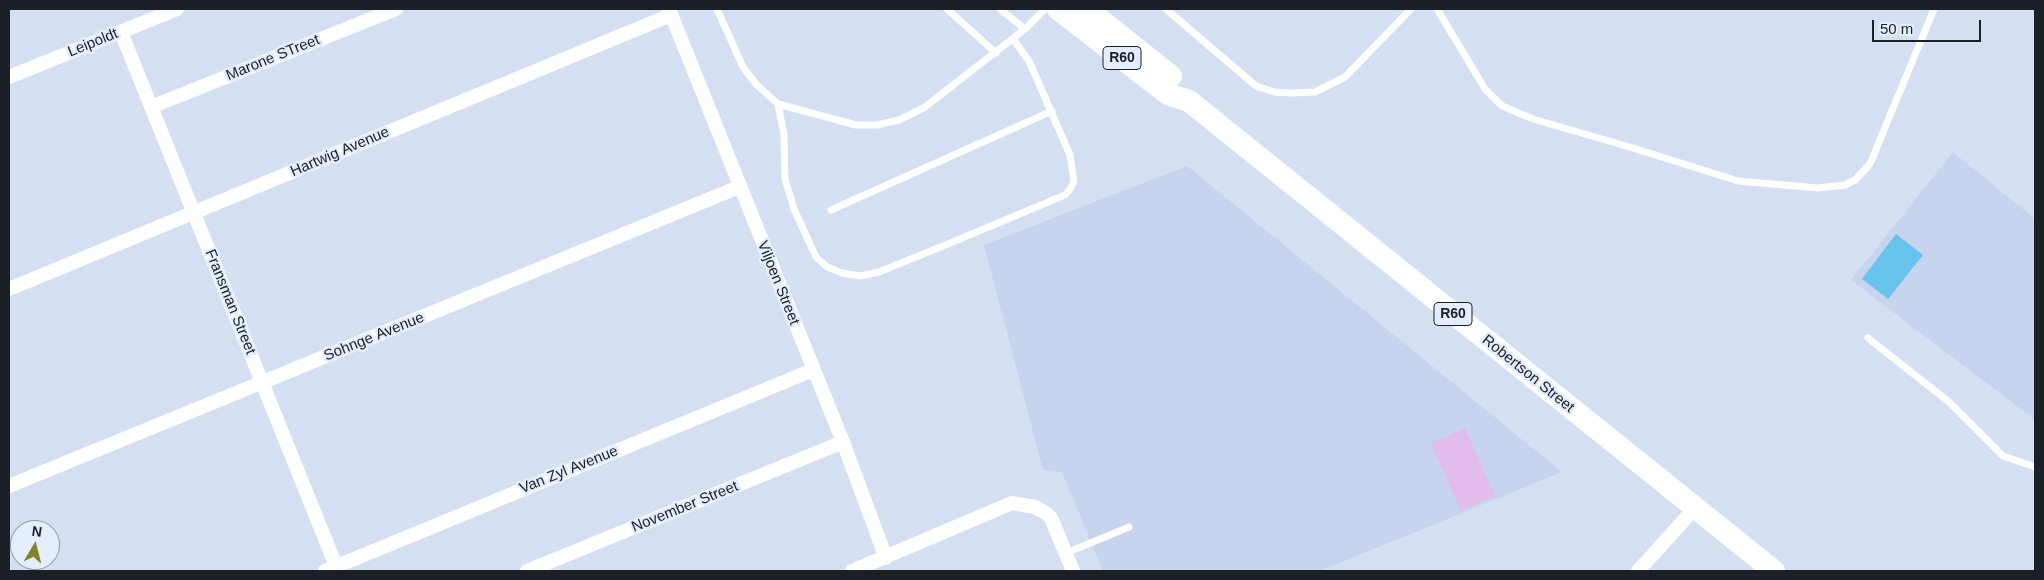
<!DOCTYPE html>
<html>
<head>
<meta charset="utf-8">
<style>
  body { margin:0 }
  #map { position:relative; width:2044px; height:580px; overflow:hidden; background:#d4e0f2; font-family:Helvetica,sans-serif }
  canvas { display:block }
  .frame { position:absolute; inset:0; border:10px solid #1b1f26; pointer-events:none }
  .north { position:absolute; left:10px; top:520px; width:50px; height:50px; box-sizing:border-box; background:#e4edfb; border:1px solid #949ba6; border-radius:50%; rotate:8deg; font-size:14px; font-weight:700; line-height:20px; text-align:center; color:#1b1f26 }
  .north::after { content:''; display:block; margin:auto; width:18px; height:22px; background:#82822b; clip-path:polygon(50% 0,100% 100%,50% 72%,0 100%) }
  .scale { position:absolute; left:1872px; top:20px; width:109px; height:22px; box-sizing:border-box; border:2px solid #1b1f26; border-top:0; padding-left:6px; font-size:15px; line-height:18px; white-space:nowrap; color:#1b1f26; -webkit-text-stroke:4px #e4edfb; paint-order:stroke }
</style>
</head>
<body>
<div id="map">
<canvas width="2044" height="580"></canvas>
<div class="frame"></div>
<div class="north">N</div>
<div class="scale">50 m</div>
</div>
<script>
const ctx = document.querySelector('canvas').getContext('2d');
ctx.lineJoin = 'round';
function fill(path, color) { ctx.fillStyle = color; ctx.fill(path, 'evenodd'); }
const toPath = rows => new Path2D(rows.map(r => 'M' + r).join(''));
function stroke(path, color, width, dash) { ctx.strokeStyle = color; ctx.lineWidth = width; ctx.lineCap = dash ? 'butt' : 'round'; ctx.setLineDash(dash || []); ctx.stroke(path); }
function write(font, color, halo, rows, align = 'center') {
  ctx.font = font + ' Helvetica,sans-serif'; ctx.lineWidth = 5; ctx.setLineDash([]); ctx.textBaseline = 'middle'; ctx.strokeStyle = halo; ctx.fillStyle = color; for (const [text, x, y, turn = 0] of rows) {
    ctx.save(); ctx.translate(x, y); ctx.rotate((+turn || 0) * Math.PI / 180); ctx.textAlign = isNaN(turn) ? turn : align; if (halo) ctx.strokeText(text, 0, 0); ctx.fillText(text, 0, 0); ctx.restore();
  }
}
fill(toPath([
  [1953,152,2035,219,2035,420,1851,280],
  [1187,166,1562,472,1320,571,1103,571,1062,472,1043,470,984,245]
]), '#c6d4ed');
fill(toPath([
  [1465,428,1495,496,1461,511,1431,443]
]), '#e2bceb');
fill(toPath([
  [1896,234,1923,255,1888,299,1862,279]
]), '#67c2ec');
stroke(toPath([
  [717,9,743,67,756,84,778,104,784,135,785,179,794,209,816,257,827,267,842,273,860,276,879,272,943,246,1065,195,1071,188,1074,181,1070,155,1029,61,1013,39],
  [947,9,996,53],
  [1000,9,1025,29,1045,9],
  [1166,9,1256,86,1274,92,1291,93,1315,92,1345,77,1411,9],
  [1437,9,1485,89,1502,106,1533,119,1633,148,1738,181,1818,188,1845,185,1855,180,1870,164,1934,9],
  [778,104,856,125,877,125,899,120,925,107,1025,29],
  [831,210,1052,111],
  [1868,338,1949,402,2003,456,2035,467],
  [1066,553,1129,527]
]), '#fff', 7);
stroke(toPath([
  [669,9,843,442,886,558],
  [121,32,338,571],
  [9,77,177,9],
  [151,107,396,9],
  [9,289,671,15],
  [9,486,739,187],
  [325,571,813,370],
  [527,571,843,442],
  [852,571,1012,503,1035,507,1046,513,1051,518,1073,571],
  [1638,571,1695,508]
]), '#fff', 14);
stroke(toPath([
  [1058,9,1168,94,1189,101,1774,571],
  [1087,9,1171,76]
]), '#fff', 22);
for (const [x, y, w] of [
  [1122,58,38],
  [1453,314,38]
]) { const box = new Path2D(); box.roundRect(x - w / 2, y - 11.5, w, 23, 4); ctx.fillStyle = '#e4edfb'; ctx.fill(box); stroke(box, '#1b1f26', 1); }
write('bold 14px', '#1b1f26', null, [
  ["R60",1122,58],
  ["R60",1453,314]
]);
write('15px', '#1b1f26', '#e4edfb', [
  ["Leipoldt",93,43,-22],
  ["Marone STreet",273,58,-22],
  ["Hartwig Avenue",340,152,-23],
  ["Viljoen Street",778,283,68],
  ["Fransman Street",230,302,68],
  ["Sohnge Avenue",374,337,-22],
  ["Robertson Street",1528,374,39],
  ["Van Zyl Avenue",569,470,-22],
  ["November Street",685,507,-22]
]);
</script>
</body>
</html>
